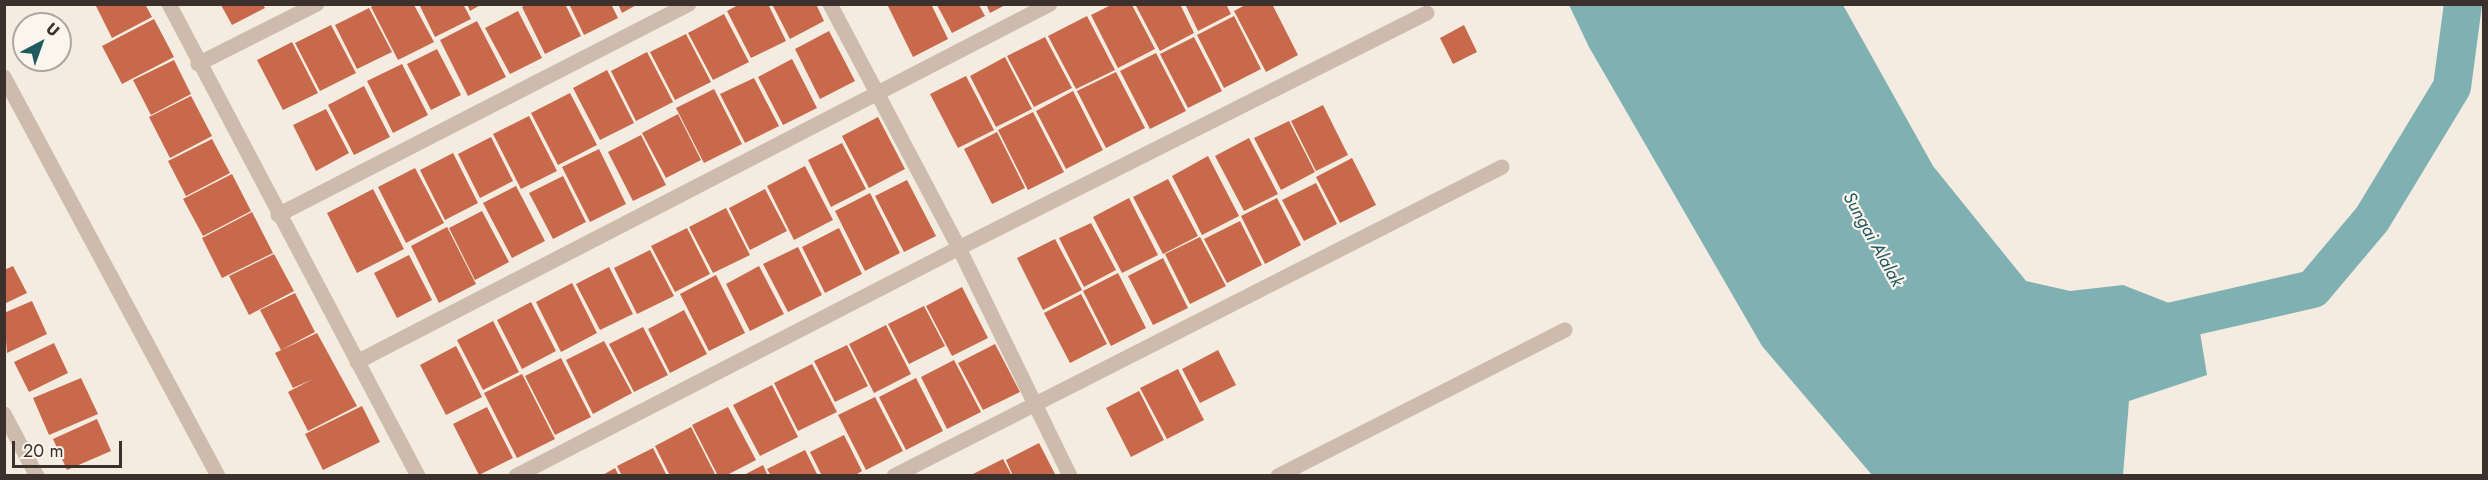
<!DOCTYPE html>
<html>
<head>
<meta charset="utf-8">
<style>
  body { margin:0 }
  #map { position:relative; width:2488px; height:480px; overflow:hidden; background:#f4ebe1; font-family:Jost,sans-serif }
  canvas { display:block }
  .frame { position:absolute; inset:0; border:6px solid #3b302b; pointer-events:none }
  .north { position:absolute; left:12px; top:12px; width:60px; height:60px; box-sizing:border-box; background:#fbf5ee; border:2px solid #aea6a0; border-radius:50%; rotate:41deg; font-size:16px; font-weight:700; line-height:24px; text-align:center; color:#3b302b }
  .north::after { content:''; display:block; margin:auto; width:21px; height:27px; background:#1f5a5e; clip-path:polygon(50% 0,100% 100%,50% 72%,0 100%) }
  .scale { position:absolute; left:12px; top:441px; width:110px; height:27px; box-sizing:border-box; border:3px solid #3b302b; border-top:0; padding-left:8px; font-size:18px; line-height:21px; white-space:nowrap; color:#3b302b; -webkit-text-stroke:4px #fbf5ee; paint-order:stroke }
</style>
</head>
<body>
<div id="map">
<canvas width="2488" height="480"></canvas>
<div class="frame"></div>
<div class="north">U</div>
<div class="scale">20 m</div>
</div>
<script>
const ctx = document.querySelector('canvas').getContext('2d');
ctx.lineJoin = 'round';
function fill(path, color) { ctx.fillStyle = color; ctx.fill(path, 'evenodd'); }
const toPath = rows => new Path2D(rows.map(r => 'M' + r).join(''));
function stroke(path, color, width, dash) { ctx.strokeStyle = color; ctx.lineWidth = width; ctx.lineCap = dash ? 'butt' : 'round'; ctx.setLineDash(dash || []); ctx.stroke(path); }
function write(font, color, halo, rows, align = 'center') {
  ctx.font = font + ' Jost,sans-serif'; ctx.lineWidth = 4.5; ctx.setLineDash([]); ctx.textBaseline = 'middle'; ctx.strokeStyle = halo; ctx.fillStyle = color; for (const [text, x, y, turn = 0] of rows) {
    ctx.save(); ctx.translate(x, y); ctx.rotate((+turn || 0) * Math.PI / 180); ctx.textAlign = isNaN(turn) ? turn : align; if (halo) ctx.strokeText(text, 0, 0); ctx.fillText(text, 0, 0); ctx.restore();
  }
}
fill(toPath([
  [1569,5,1843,5,1933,166,2026,281,2070,291,2123,285,2197,314,2207,375,2129,401,2123,475,1872,475,1762,346,1589,47]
]), '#7fb0b2');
stroke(toPath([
  [2147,327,2313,289,2372,219,2452,87,2463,4]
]), '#7fb0b2', 38);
fill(toPath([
  [95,4,145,4,152,17,112,38],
  [419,4,463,4,471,19,435,37],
  [467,4,482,4,470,11],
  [527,4,565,4,581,36,545,54,522,7],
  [569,4,611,4,618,18,584,35],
  [618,4,638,4,622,13],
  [740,4,768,4,786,41,751,58,727,11],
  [772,4,816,4,824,21,790,39],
  [892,4,931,4,948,39,913,57,888,6],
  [986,4,1007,4,990,13],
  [1135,4,1180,4,1194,33,1160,51],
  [1185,4,1226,4,1231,14,1198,31],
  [1247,4,1272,4,1298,55,1266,72,1234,11],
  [221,5,263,5,265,8,232,25],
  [375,5,414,5,434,42,398,60,371,7],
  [937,5,979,5,985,16,952,33],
  [1111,5,1132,5,1155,49,1118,68,1091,15],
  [369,8,392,52,357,69,335,25],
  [518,11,542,58,510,74,485,28],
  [724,14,749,62,713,80,688,33],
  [1087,16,1115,70,1076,89,1048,36],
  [1234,16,1261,69,1224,88,1197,35],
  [154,19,174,57,122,84,102,46],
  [477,21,506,77,468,96,440,40],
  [331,25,356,73,320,91,295,43],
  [1464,25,1477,52,1453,64,1440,38],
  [829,31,855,81,820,99,795,49],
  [686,34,711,82,675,100,650,52],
  [1045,37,1072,88,1034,107,1007,56],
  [1194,37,1222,91,1188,108,1160,54],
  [292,42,318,93,283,110,257,60],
  [437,49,461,95,431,110,407,64],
  [647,52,673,102,636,121,611,71],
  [1156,53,1186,111,1150,129,1120,71],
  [1005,57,1032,109,996,127,970,76],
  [792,59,817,108,783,125,758,77],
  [174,60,191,94,151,115,133,80],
  [402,64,428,115,393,133,367,81],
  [607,70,634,123,600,140,573,88],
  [1116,72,1145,128,1106,148,1077,91],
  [966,76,994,130,958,148,930,94],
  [754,78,779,126,745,143,720,94],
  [364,86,390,137,354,155,328,105],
  [714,89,742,144,704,163,676,108],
  [1073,91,1103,150,1066,169,1036,111],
  [570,93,597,145,558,165,531,113],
  [191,96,212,136,170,158,149,117],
  [1323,105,1348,155,1316,171,1291,121],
  [326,109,349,153,316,171,293,125],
  [1033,112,1064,172,1028,190,998,130],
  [678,114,701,160,666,178,642,133],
  [529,116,557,171,521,189,493,134],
  [878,117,905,169,869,188,842,136],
  [1289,121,1315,172,1281,190,1254,138],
  [997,132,1025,188,992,204,964,149],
  [641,135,666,185,633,201,608,152],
  [491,137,513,181,480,198,458,154],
  [1249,138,1278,194,1244,211,1215,156],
  [212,139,230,173,186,196,168,161],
  [842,143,866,189,831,207,808,160],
  [599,149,626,204,590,222,562,167],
  [453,153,478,203,445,220,420,170],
  [1208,156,1239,216,1202,235,1172,176],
  [1352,158,1376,205,1340,223,1316,177],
  [805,166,833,220,794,240,767,186],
  [415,168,444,223,406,243,378,187],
  [232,174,251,211,203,236,183,199],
  [563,176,586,222,553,239,529,193],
  [1168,179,1198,236,1163,254,1133,197],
  [907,180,936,236,904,252,875,196],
  [1316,183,1337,224,1304,241,1282,200],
  [516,186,545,241,512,258,483,203],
  [373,189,404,249,357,273,327,213],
  [765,189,787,231,750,250,729,208],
  [870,193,900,253,865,271,835,211],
  [1129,198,1158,255,1122,273,1093,217],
  [1277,198,1301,245,1265,264,1241,216],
  [726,208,750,255,713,273,689,227],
  [482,211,509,262,475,280,449,228],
  [252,212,273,253,222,278,202,238],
  [1240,221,1262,265,1227,283,1204,239],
  [1091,223,1116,270,1084,287,1059,238],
  [447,227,476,284,439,303,411,246],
  [687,228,710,274,675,292,651,246],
  [839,228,862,274,825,293,802,247],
  [1200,237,1226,286,1190,304,1165,254],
  [1055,239,1082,290,1043,310,1017,258],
  [798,247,822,295,788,312,763,264],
  [650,250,674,296,637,314,614,268],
  [274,254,294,291,249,315,229,276],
  [409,255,432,300,397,318,374,273],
  [1163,258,1188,308,1153,325,1128,276],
  [13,266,27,293,4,304,4,270],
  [759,266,784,314,750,331,726,284],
  [609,267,633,314,600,330,576,284],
  [1118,273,1146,328,1111,346,1083,291],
  [716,275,745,333,709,351,680,294],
  [572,283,597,333,561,352,536,302],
  [962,287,988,338,952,356,926,306],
  [295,293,315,332,281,350,260,310],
  [1081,294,1107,344,1070,363,1044,313],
  [32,301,47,334,7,353,4,313],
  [531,302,556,351,522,369,497,320],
  [924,306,945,346,909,364,888,324],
  [684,310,707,354,670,373,648,329],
  [493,321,519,372,483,390,457,340],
  [886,325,911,374,874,393,849,344],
  [643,327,668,375,634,392,609,344],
  [317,333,357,406,308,431,288,392,313,379,293,388,275,353],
  [604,341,632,393,593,414,566,360],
  [54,343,68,373,29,392,14,362],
  [995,344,1020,392,983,410,958,363],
  [847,345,868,386,835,402,814,361],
  [456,346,482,397,446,415,420,365],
  [1218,350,1236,385,1200,403,1182,369],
  [561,358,591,417,555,435,525,376],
  [954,360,981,412,947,429,921,377],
  [812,364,837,412,798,431,774,383],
  [1178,369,1204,420,1167,439,1140,388],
  [522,374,555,439,517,458,484,393],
  [81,378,98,414,49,435,33,398],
  [916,378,943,431,906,450,879,397],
  [772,385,798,437,760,456,733,405],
  [1139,391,1164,440,1131,457,1106,408],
  [875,397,903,451,866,470,838,415],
  [362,406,380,442,323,470,305,434],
  [487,407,513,458,479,475,453,424],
  [728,407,756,460,725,476,718,476,692,425],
  [97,419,111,451,67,470,53,439],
  [691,427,715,474,713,476,670,476,655,446],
  [844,435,862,471,854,476,822,476,810,452],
  [1039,443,1056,476,1013,476,1006,460],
  [653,448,667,476,622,476,617,466],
  [805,450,818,476,771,476,767,469],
  [1003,459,1012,476,969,476],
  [763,465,768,476,742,476],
  [615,468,619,476,601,476]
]), '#c8694b');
stroke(toPath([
  [169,4,418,476],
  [830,4,959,248,1070,476],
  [198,64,317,4],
  [4,77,218,476],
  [278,215,689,4],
  [357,362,1050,4],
  [4,414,37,476],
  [516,476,959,248,1427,13],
  [894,476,1502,167],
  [1278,476,1565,330]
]), '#cdbbac', 15);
write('italic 18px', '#1f5a5e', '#fbf5ee', [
  ["Sungai Alalak",1872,240,61]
]);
</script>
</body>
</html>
